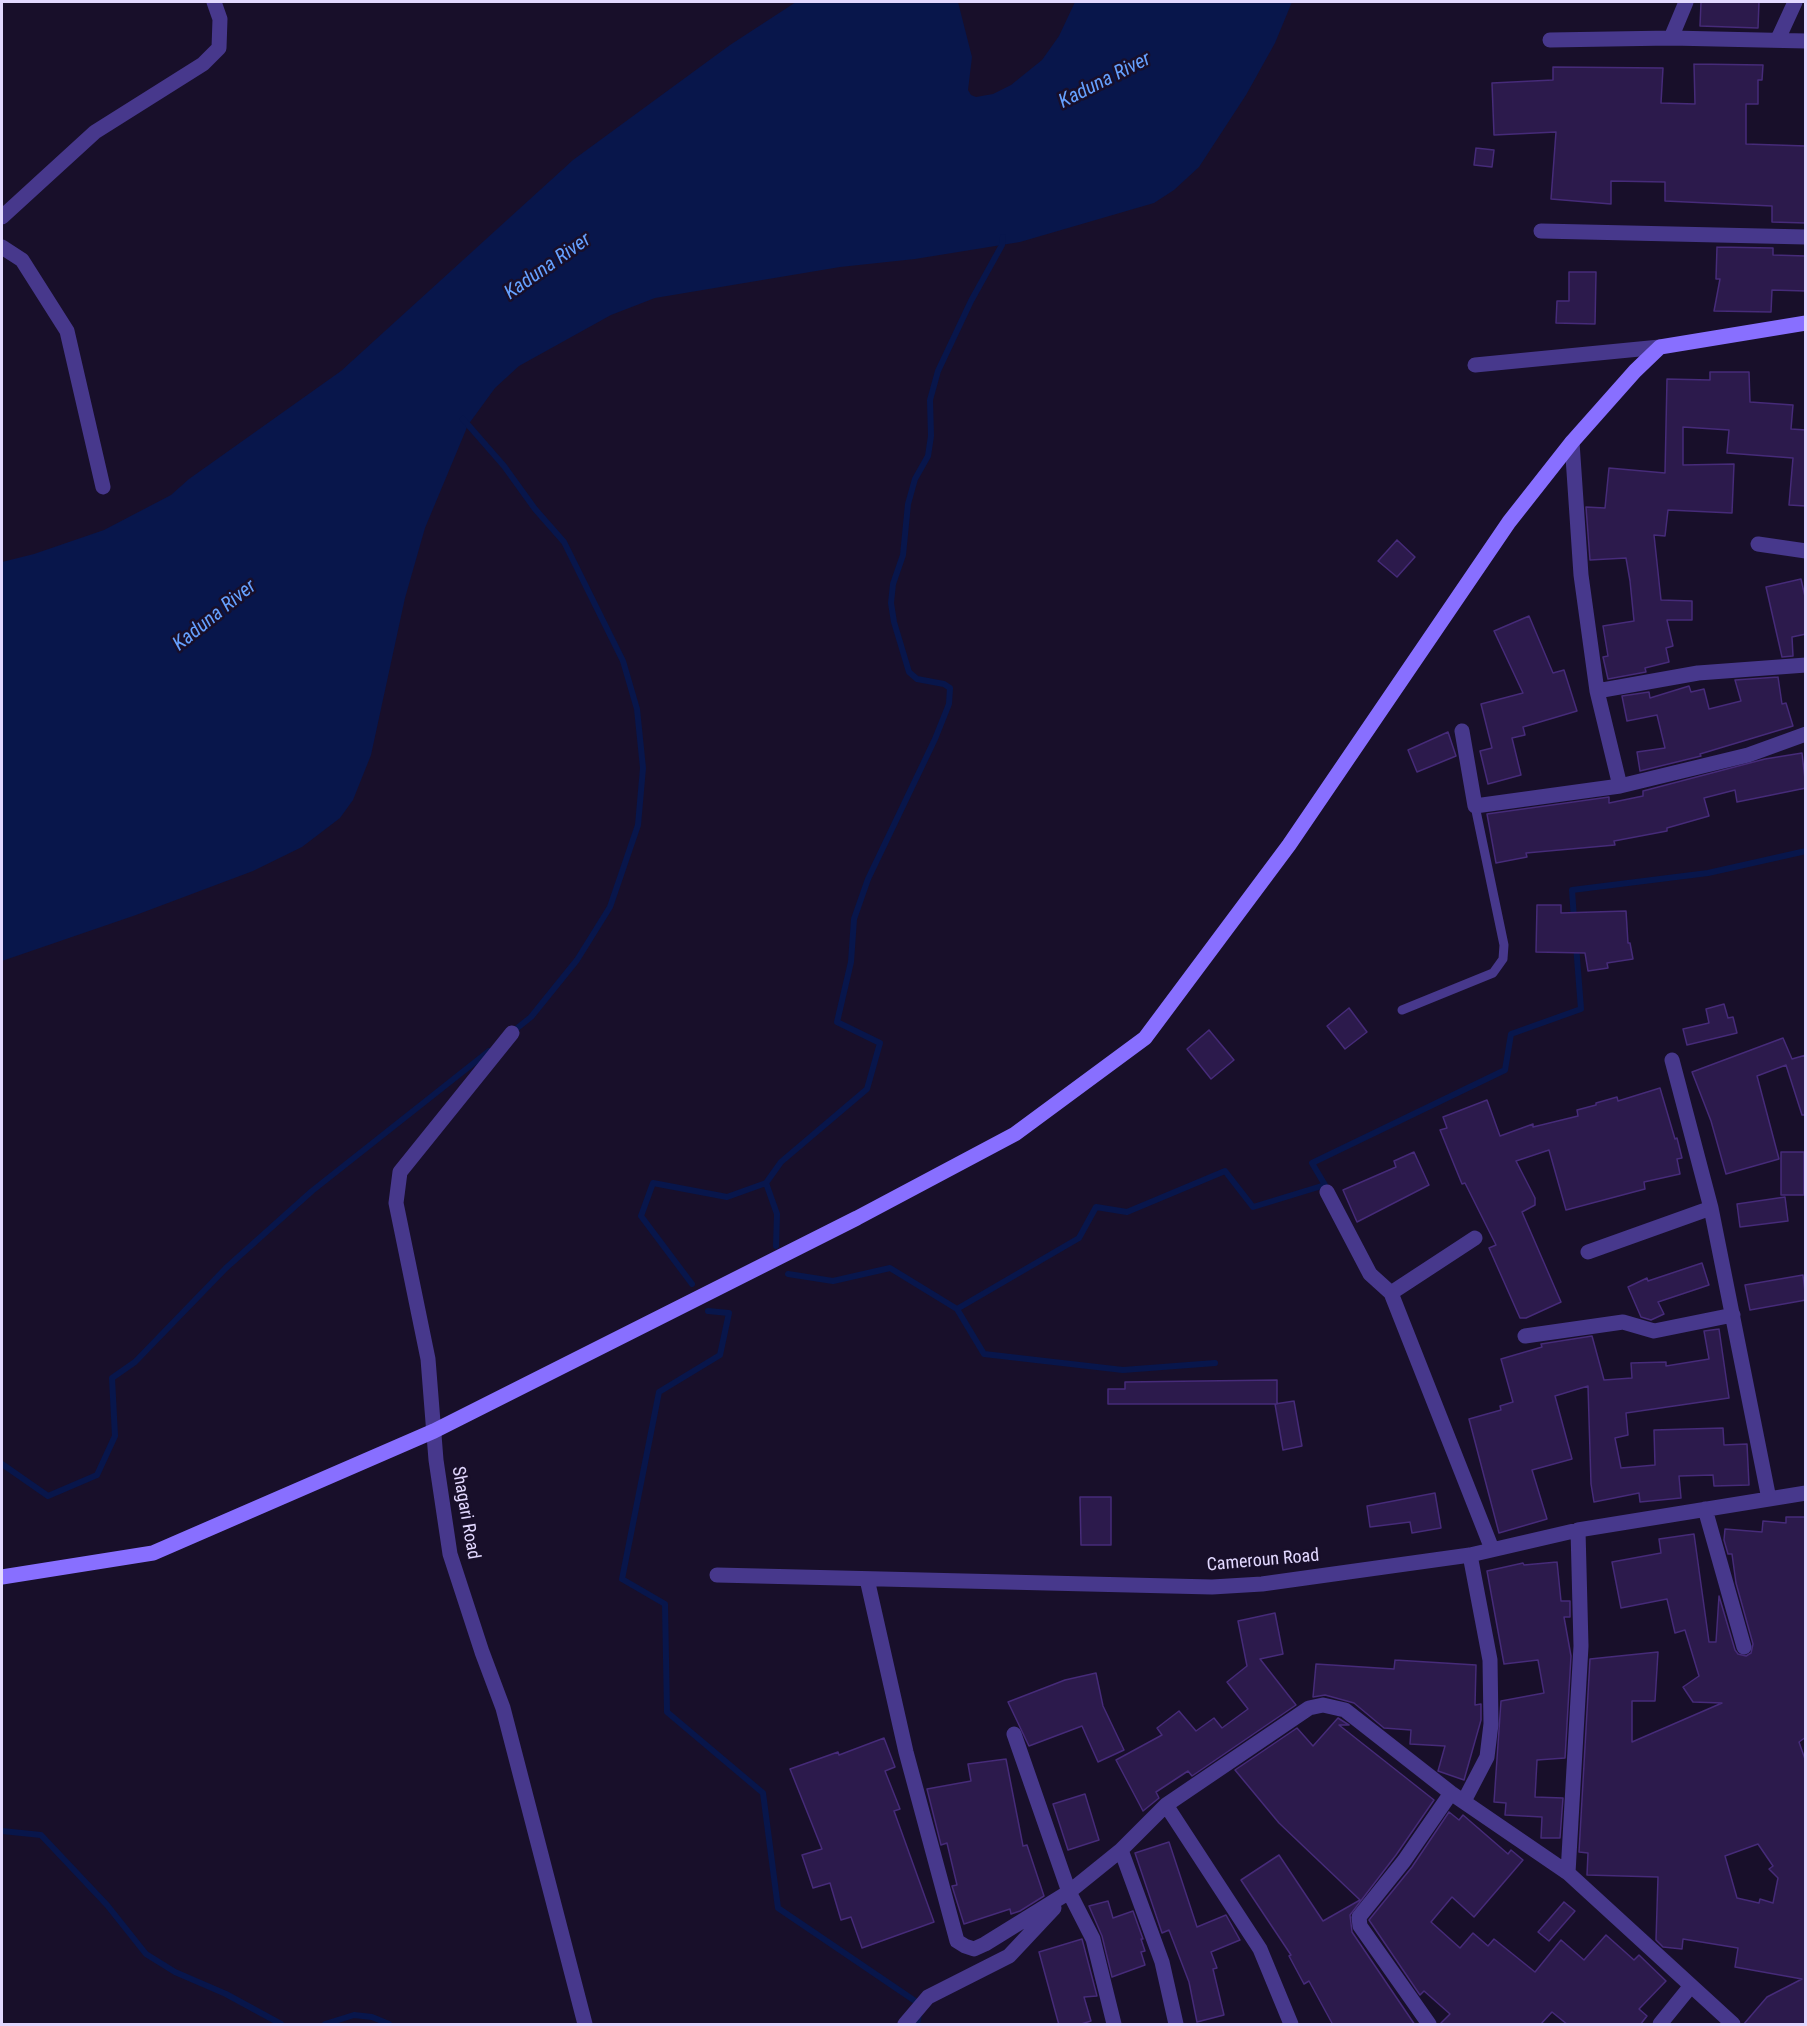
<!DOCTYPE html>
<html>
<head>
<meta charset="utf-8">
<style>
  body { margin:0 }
  #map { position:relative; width:1807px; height:2026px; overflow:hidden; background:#180f2a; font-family:"Roboto Condensed",sans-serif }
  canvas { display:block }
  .frame { position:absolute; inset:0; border:3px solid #e2d8ff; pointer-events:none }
</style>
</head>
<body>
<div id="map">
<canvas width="1807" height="2026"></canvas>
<div class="frame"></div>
</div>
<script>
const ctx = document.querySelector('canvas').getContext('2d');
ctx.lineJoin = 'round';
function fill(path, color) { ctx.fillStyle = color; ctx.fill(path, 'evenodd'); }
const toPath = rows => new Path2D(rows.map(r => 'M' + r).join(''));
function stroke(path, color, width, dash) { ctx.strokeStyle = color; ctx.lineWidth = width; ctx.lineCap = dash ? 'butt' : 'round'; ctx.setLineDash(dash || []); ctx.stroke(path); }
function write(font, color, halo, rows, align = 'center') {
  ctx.font = font + ' "Roboto Condensed",sans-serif'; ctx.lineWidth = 5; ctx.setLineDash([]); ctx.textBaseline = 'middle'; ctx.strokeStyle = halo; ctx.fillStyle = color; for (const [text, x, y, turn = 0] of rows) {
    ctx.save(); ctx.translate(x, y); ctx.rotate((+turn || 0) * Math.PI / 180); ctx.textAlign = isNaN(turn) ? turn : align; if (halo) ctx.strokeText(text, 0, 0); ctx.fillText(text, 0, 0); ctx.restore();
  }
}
fill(toPath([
  [796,2,958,2,972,57,968,90,971,95,976,97,993,94,1011,85,1042,60,1059,36,1075,2,1292,2,1275,43,1246,95,1199,167,1174,190,1154,203,1020,242,915,259,840,267,655,298,611,315,519,366,495,388,468,425,425,528,405,598,371,755,353,800,340,818,302,847,253,871,136,915,2,961,2,562,34,554,104,530,171,495,189,479,341,371,573,160,730,45]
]), '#08164b');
stroke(toPath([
  [463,419,504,466,535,509,564,542,623,661,637,709,643,768,638,825,610,907,577,960,531,1017,511,1033],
  [1574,919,1572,890,1708,873,1806,851],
  [766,1183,777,1214,776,1246],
  [788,1274,833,1281,890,1268,957,1309,984,1354,1123,1370,1215,1363],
  [692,1284,641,1216,653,1183,727,1197,766,1183,781,1162,867,1089,880,1043,837,1022,851,962,854,919,868,879,935,739,949,704,950,688,944,684,917,679,909,672,894,622,891,603,893,584,903,555,908,504,915,479,928,456,931,436,930,400,938,371,971,301,1002,245,1003,237],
  [957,1309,1079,1238,1096,1207,1127,1212,1225,1171,1253,1207,1325,1185,1312,1163,1505,1070,1511,1034,1581,1009,1576,945],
  [708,1311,729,1313,720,1355,659,1392,622,1579,665,1604,667,1712,763,1793,778,1908,921,2005,917,2024],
  [2,1464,48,1496,97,1475,115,1436,112,1378,135,1362,226,1268,312,1191,489,1051],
  [2,1831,41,1835,107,1905,146,1954,175,1972,226,1994,281,2024],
  [325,2024,354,2015,372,2017,389,2024]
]), '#08164b', 6);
const building = toPath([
  [1701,2,1759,2,1758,28,1700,26,1701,2],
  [1694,64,1763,65,1762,80,1758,80,1758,104,1746,104,1746,144,1806,146,1806,223,1772,222,1772,206,1665,201,1665,182,1611,181,1611,204,1551,199,1556,132,1494,135,1492,83,1553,80,1553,67,1663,68,1661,103,1695,104,1694,64],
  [1476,148,1494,150,1492,167,1474,165,1476,148],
  [1717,247,1773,248,1773,255,1806,256,1806,291,1772,290,1771,312,1714,311,1720,279,1716,279,1717,247],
  [1569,272,1596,272,1595,324,1556,323,1557,301,1569,301,1569,272],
  [1710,372,1749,372,1750,402,1793,405,1791,429,1806,430,1806,506,1789,505,1793,458,1727,453,1729,430,1683,427,1683,465,1734,464,1732,513,1668,510,1665,536,1654,535,1661,600,1692,601,1692,620,1667,620,1673,646,1666,648,1669,662,1645,668,1646,672,1608,679,1603,657,1608,656,1603,626,1634,621,1630,581,1626,558,1590,560,1586,507,1605,508,1609,468,1665,473,1667,379,1710,380,1710,372],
  [1397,540,1415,557,1397,577,1378,561,1397,540],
  [1801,579,1806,601,1806,634,1792,637,1793,656,1782,657,1766,587,1801,579],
  [1529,616,1553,673,1564,670,1577,711,1523,727,1525,735,1512,738,1521,775,1488,784,1480,751,1492,748,1481,704,1523,693,1494,631,1529,616],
  [1778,677,1782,704,1786,703,1793,726,1700,754,1701,756,1640,771,1637,752,1665,748,1657,715,1627,721,1622,696,1649,692,1650,698,1689,686,1691,692,1704,689,1709,709,1741,701,1735,680,1778,677],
  [1448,732,1456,756,1417,772,1408,750,1448,732],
  [1802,753,1806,788,1737,802,1735,790,1704,798,1709,816,1667,828,1667,831,1614,841,1615,845,1526,853,1527,857,1496,863,1487,814,1609,797,1609,803,1643,796,1643,791,1765,759,1802,753],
  [1537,905,1561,905,1561,913,1626,911,1628,943,1630,943,1633,959,1607,963,1608,968,1588,971,1585,953,1536,952,1537,905],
  [1724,1004,1728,1018,1733,1017,1737,1033,1687,1045,1683,1029,1709,1023,1706,1009,1724,1004],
  [1349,1008,1367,1032,1345,1049,1327,1026,1349,1008],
  [1209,1030,1234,1060,1211,1079,1187,1049,1209,1030],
  [1783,1038,1792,1059,1806,1055,1806,1115,1802,1115,1786,1065,1757,1076,1779,1159,1726,1174,1711,1121,1692,1072,1783,1038],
  [1660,1088,1675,1139,1677,1138,1682,1158,1677,1159,1680,1174,1644,1182,1645,1189,1566,1210,1549,1150,1516,1161,1535,1198,1535,1205,1522,1212,1561,1302,1526,1318,1520,1318,1489,1248,1496,1245,1465,1183,1462,1184,1440,1130,1447,1128,1443,1117,1487,1100,1500,1136,1533,1124,1533,1127,1578,1116,1577,1110,1596,1105,1596,1103,1617,1097,1618,1101,1660,1088],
  [1414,1152,1429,1185,1357,1222,1343,1190,1396,1167,1394,1161,1414,1152],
  [1781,1152,1804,1152,1804,1195,1781,1195,1781,1152],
  [1785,1197,1788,1221,1740,1227,1737,1204,1785,1197],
  [1702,1263,1709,1285,1658,1302,1664,1314,1651,1320,1641,1317,1628,1287,1647,1278,1648,1281,1702,1263],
  [1803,1275,1806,1300,1750,1310,1745,1285,1803,1275],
  [1719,1329,1729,1398,1626,1413,1628,1435,1615,1438,1621,1468,1655,1465,1654,1430,1723,1428,1724,1445,1747,1444,1749,1485,1714,1486,1713,1475,1679,1476,1681,1498,1640,1502,1639,1493,1594,1502,1591,1484,1588,1386,1555,1396,1572,1459,1532,1470,1547,1519,1499,1533,1469,1419,1501,1410,1500,1406,1513,1402,1501,1359,1542,1347,1541,1344,1592,1336,1604,1380,1632,1378,1631,1363,1666,1362,1666,1366,1709,1359,1704,1331,1719,1329],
  [1277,1380,1277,1404,1108,1404,1108,1389,1125,1389,1125,1382,1277,1380],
  [1294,1401,1302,1446,1283,1450,1275,1404,1294,1401],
  [1435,1493,1441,1528,1412,1533,1410,1522,1370,1527,1367,1506,1435,1493],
  [1080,1497,1111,1497,1111,1545,1081,1545,1080,1497],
  [1786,1517,1806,1517,1806,1737,1799,1742,1806,1762,1806,2025,1743,2025,1767,1997,1802,1979,1735,1967,1738,1948,1683,1939,1682,1949,1663,1947,1656,1940,1658,1877,1587,1875,1588,1853,1579,1852,1590,1659,1658,1652,1655,1701,1632,1701,1632,1742,1722,1703,1693,1702,1683,1687,1699,1676,1685,1630,1675,1633,1667,1599,1621,1608,1612,1562,1661,1553,1659,1539,1694,1534,1709,1642,1716,1642,1719,1596,1735,1650,1738,1654,1746,1656,1751,1653,1753,1644,1736,1583,1732,1554,1728,1554,1724,1540,1725,1529,1762,1532,1763,1521,1786,1523,1786,1517],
  [1758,1844,1773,1866,1769,1869,1778,1878,1773,1903,1760,1899,1759,1903,1737,1898,1725,1856,1758,1844],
  [1557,1562,1561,1601,1570,1601,1570,1617,1564,1617,1571,1656,1565,1758,1537,1760,1535,1797,1563,1798,1560,1838,1541,1838,1542,1817,1505,1815,1506,1803,1494,1802,1501,1701,1544,1693,1538,1660,1504,1664,1487,1571,1523,1563,1524,1565,1557,1562],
  [1275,1613,1283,1654,1260,1659,1296,1705,1192,1776,1188,1771,1156,1792,1159,1798,1143,1811,1116,1760,1162,1735,1157,1728,1179,1711,1196,1731,1214,1718,1222,1728,1248,1709,1227,1682,1247,1666,1238,1621,1275,1613],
  [1395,1660,1476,1665,1475,1705,1481,1704,1481,1720,1464,1780,1438,1771,1445,1746,1410,1744,1411,1730,1384,1728,1354,1703,1325,1695,1313,1697,1316,1664,1394,1669,1395,1660],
  [1096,1673,1103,1706,1124,1750,1098,1762,1082,1726,1029,1746,1008,1702,1065,1680,1096,1673],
  [1338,1718,1349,1725,1339,1725,1434,1800,1396,1855,1350,1915,1352,1932,1415,2025,1333,2025,1309,1981,1304,1984,1289,1956,1291,1955,1241,1880,1279,1855,1323,1921,1360,1900,1279,1823,1235,1770,1297,1728,1313,1746,1338,1718],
  [884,1738,895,1767,885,1771,900,1809,894,1811,934,1922,862,1948,851,1917,841,1920,830,1883,813,1888,802,1855,822,1849,790,1769,838,1752,839,1755,884,1738],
  [1006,1759,1023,1846,1027,1845,1044,1896,1020,1911,1011,1914,1010,1909,964,1924,952,1886,957,1885,947,1843,941,1845,927,1789,971,1781,968,1764,1006,1759],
  [1085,1794,1099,1840,1068,1850,1053,1804,1085,1794],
  [1449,1812,1459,1820,1463,1815,1508,1854,1511,1850,1523,1860,1474,1917,1452,1897,1431,1922,1460,1948,1473,1933,1488,1946,1494,1939,1535,1972,1561,1940,1584,1960,1606,1935,1634,1960,1639,1955,1666,1981,1639,2009,1647,2016,1640,2025,1568,2025,1552,2012,1540,2025,1439,2025,1450,2014,1424,1991,1420,1995,1369,1920,1412,1867,1449,1812],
  [1169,1842,1197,1927,1226,1915,1240,1940,1211,1952,1217,1968,1213,1969,1224,2015,1197,2022,1189,1982,1169,1930,1162,1933,1135,1853,1169,1842],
  [1108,1901,1113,1918,1133,1911,1143,1939,1141,1939,1145,1951,1141,1952,1145,1965,1112,1977,1102,1936,1089,1906,1108,1901],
  [1564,1902,1575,1911,1549,1941,1538,1932,1564,1902],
  [1082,1939,1097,1996,1084,1997,1091,2021,1078,2025,1059,2025,1039,1952,1082,1939]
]);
fill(building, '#2c1a4c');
stroke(building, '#462b79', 1.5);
stroke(toPath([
  [1402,1010,1493,973,1503,959,1504,945,1475,806]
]), '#47388c', 9);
stroke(toPath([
  [1671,38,1686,2],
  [1778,39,1795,2],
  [1550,40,1671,38,1806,41],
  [2,217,95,132,203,64,219,48,220,19,214,2],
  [1541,231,1806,237],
  [2,247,22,260,67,331,103,487],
  [1475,365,1660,347],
  [1572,442,1581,575,1597,691,1620,786],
  [1758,544,1806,551],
  [1597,691,1698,673,1806,665],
  [1462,731,1475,806,1620,786,1748,755,1806,734],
  [512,1033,400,1172,396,1203,428,1359,436,1460,450,1554,482,1652,503,1708,585,2024],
  [1672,1060,1711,1208,1769,1499],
  [1327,1192,1370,1274,1391,1293,1492,1549],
  [1588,1252,1711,1208],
  [1391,1293,1475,1238],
  [1525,1336,1623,1322,1654,1331,1733,1315],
  [1705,1509,1744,1647],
  [717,1575,1212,1587,1262,1584,1470,1555,1578,1530,1806,1493],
  [867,1579,906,1752,957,1941,965,1946,974,1949,985,1944,1069,1892,1121,1850,1166,1805,1309,1708,1323,1705,1345,1710,1451,1793,1568,1873,1733,2024],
  [1014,1734,1069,1892,1093,1939,1114,2024],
  [1464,1801,1487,1757,1491,1724,1490,1660,1470,1555],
  [1166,1805,1260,1949,1291,2024],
  [1121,1850,1162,1962,1176,2024],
  [1568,1873,1581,1646,1578,1530],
  [905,2024,928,1997,1009,1956,1054,1908],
  [1429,2024,1360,1926,1359,1917,1404,1861,1451,1793],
  [1660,2024,1690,1987]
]), '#47388c', 15);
stroke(toPath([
  [2,1577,153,1553,434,1431,857,1218,1015,1134,1145,1038,1289,845,1509,522,1572,442,1635,371,1660,347,1806,323]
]), '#886fff', 15);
write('18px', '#e2d8ff', '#180f2a', [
  ["Shagari Road",465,1513,80],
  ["Cameroun Road",1263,1561,-5]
]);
write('italic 20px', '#66a1ff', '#180f2a', [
  ["Kaduna River",1105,81,-27],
  ["Kaduna River",548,267,-35],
  ["Kaduna River",215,616,-39]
]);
</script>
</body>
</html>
